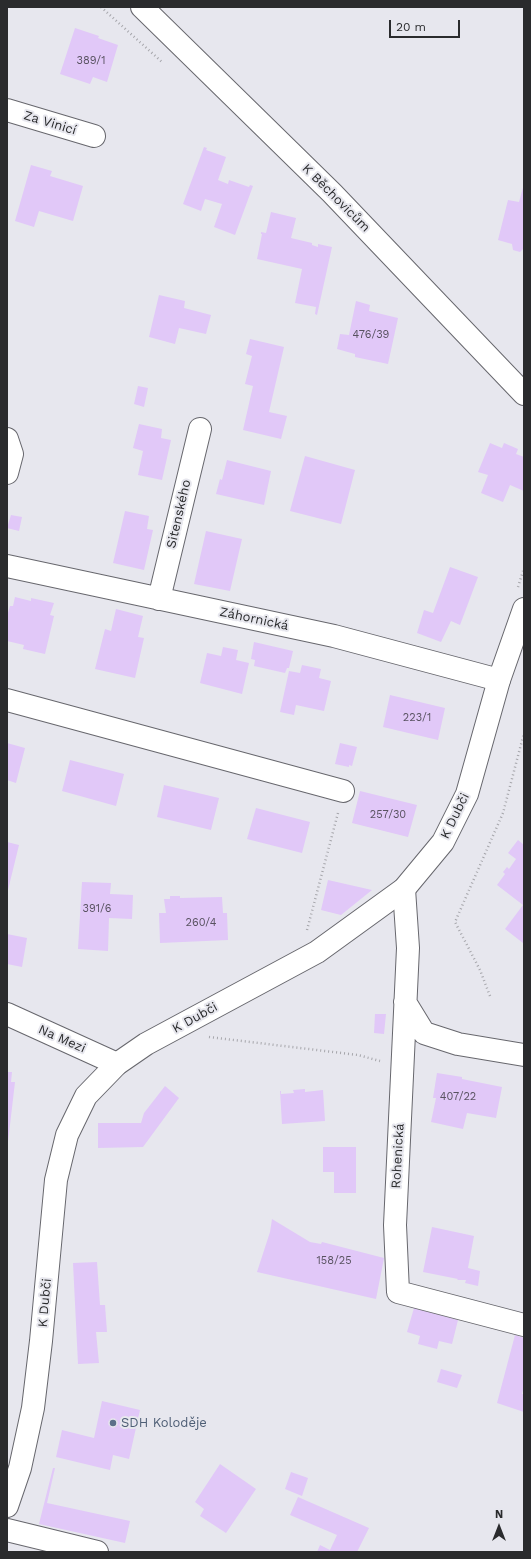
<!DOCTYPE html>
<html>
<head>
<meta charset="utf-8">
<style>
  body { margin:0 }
  #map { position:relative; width:531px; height:1559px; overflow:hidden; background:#e7e7ee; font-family:"Work Sans",sans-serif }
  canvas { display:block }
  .frame { position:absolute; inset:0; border:8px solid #2a2b2d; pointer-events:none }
  .north { position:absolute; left:479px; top:1507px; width:40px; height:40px; -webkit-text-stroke:3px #e7e7ee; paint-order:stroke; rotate:0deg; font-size:11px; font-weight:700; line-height:16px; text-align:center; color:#2a2b2d }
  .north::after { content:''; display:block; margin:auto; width:14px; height:18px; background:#2a2b2d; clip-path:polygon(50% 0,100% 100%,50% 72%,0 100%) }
  .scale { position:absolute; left:389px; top:20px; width:71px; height:18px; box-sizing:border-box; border:2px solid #2a2b2d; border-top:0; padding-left:5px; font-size:12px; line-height:14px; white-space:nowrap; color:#2a2b2d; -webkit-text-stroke:3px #e7e7ee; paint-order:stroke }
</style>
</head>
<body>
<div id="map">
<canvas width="531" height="1559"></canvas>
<div class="frame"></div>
<div class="north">N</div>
<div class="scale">20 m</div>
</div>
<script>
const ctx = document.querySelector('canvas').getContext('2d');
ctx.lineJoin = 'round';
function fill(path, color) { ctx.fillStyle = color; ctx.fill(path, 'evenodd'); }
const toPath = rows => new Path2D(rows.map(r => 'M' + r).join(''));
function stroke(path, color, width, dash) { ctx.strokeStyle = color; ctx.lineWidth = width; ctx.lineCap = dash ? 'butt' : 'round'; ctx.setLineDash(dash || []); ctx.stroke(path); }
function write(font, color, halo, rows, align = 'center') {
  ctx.font = font + ' "Work Sans",sans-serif'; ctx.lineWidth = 4; ctx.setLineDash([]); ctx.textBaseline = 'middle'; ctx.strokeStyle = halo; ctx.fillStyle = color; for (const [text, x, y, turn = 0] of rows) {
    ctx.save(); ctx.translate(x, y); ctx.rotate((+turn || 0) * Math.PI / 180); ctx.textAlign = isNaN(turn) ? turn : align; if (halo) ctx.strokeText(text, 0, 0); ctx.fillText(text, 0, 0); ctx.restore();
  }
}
fill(toPath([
  [75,28,99,36,98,38,118,45,107,82,93,77,90,84,60,74],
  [204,147,207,148,206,150,226,157,218,180,228,184,229,180,249,187,250,185,253,186,235,235,214,227,222,204,205,199,201,211,183,204],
  [31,165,52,171,50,176,83,186,73,221,39,211,34,227,15,221],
  [524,184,524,248,520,252,513,250,512,244,498,240,508,200,519,202],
  [271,212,296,218,291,238,312,243,312,245,318,247,318,244,332,247,317,315,315,314,316,307,295,303,302,269,257,259,262,234,261,234,261,232,266,233],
  [159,295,185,301,184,308,211,315,206,334,179,328,175,344,149,337],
  [356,301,370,305,369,311,398,318,388,364,355,357,355,354,337,349,340,334,349,335],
  [250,339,284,347,269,412,287,416,281,439,243,430,253,386,245,384,252,356,246,354],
  [138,386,148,388,144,407,134,404],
  [139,424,162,429,161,438,171,440,162,480,138,475,143,451,133,448],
  [490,443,502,448,504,443,518,449,516,454,524,457,524,491,510,485,503,502,481,493,488,475,478,472],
  [305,456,355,470,341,524,290,511],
  [227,460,271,471,264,505,216,494,220,479,222,480],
  [125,511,149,516,147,529,153,530,144,570,113,563],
  [11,515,22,517,19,531,7,528],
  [206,531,242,539,230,591,194,584],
  [450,567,478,577,460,625,451,621,441,642,417,633,424,610,433,613],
  [15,597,31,601,31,598,54,603,50,615,54,616,45,654,23,649,24,645,7,641,7,616,10,606,13,606],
  [116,609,143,616,138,637,144,638,135,678,95,669,105,629,111,631],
  [254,642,293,651,289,668,287,668,285,673,254,666,255,660,251,659],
  [223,647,238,650,236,660,249,663,242,694,200,683,207,653,221,656],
  [302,665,321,669,319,678,331,681,324,711,296,705,294,715,280,712,289,671,300,673],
  [390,695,445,708,438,740,383,727],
  [7,743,25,748,16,783,7,780],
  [340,743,357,747,352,766,349,765,349,767,335,764],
  [70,760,124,774,116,806,62,791],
  [164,785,219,798,211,830,157,817],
  [360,791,417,805,408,837,352,823],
  [256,808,310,822,302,853,247,839],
  [518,840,524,845,524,941,523,943,505,929,523,905,497,885,505,874,503,872,507,867,509,869,516,859,508,853],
  [7,842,19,845,8,890,7,890],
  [328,880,372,890,341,915,321,910],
  [82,882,111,883,110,894,133,895,132,919,109,918,108,951,78,949],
  [170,896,180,896,180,898,222,897,223,913,227,913,228,940,160,943,159,913,166,913,164,899,170,899],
  [7,934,27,938,22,967,7,964],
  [375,1014,386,1014,384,1034,374,1033],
  [7,1072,12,1072,11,1082,15,1082,8,1142,7,1141],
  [437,1073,462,1077,462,1079,502,1087,496,1118,467,1113,463,1129,431,1122,436,1098,433,1098],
  [165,1086,179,1098,143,1147,98,1148,98,1123,141,1123,144,1113],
  [305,1089,305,1092,323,1090,325,1121,282,1124,280,1091,281,1091,281,1094,294,1093,293,1090],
  [323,1147,356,1147,356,1193,334,1193,334,1172,323,1172],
  [272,1219,310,1242,321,1244,322,1242,384,1258,376,1299,257,1272,270,1232],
  [432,1227,474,1236,468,1268,480,1271,478,1286,465,1283,466,1280,457,1280,458,1279,423,1272],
  [97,1262,100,1305,105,1305,107,1332,96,1332,99,1363,78,1364,73,1263],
  [414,1308,458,1320,452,1344,439,1341,437,1349,418,1344,420,1336,407,1332],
  [515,1335,524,1338,524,1386,522,1394,524,1394,524,1412,497,1403],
  [441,1369,462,1375,457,1388,437,1382],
  [102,1401,140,1410,129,1459,113,1455,110,1470,56,1457,62,1430,94,1438],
  [220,1464,256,1489,226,1533,200,1516,204,1509,195,1502],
  [53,1468,55,1468,47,1503,130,1521,125,1543,39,1524],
  [291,1472,308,1478,302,1496,285,1489],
  [298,1497,369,1528,357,1552,317,1552,320,1545,330,1550,337,1535,290,1515]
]), '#e1c8f8');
const street = toPath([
  [142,7,332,193,524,394],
  [7,110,94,136],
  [7,439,12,454,7,473],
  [7,566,334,636,499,680],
  [159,599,200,429],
  [7,700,343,791],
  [404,889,408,948,395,1225,398,1292,524,1325],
  [405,1002,424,1033,458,1044,524,1055],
  [7,1014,117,1064],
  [7,1530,97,1552]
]);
const secondary = toPath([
  [7,1506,20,1468,33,1408,41,1341,56,1180,67,1135,86,1096,117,1064,146,1044,317,952,404,889,443,842,467,794,499,680,524,609]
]);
stroke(street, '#67676d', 24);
stroke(secondary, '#67676d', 24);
stroke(toPath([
  [101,7,162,62],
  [518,587,524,568],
  [307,930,338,813],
  [490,996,480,970,455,922,503,813,524,733],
  [209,1037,358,1055,380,1061]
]), '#a6a6ab', 2.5, [1, 3]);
stroke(street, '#fff', 22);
stroke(secondary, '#fff', 22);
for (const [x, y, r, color] of [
  [113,1423,4,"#5c6f8a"]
]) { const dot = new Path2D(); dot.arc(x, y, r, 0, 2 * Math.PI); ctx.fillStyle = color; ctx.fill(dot); stroke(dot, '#e7e7ee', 1.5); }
write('11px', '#585260', null, [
  ["389/1",91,61],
  ["476/39",371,335],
  ["223/1",417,718],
  ["257/30",388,815],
  ["391/6",97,909],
  ["260/4",201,923],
  ["407/22",458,1097],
  ["158/25",334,1261]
]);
write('13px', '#2a2b2d', '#e7e7ee', [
  ["Za Vinicí",50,123,17],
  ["K Běchovicům",336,198,45],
  ["Sitenského",179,514,-77],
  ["Záhornická",254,619,12],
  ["K Dubči",455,816,-64],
  ["K Dubči",195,1018,-29],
  ["Na Mezi",62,1039,24],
  ["Rohenická",398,1156,-87],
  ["K Dubči",45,1303,-85]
]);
write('13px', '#4e5e75', '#e7e7ee', [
  ["SDH Koloděje",121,1423]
], 'left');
</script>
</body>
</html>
